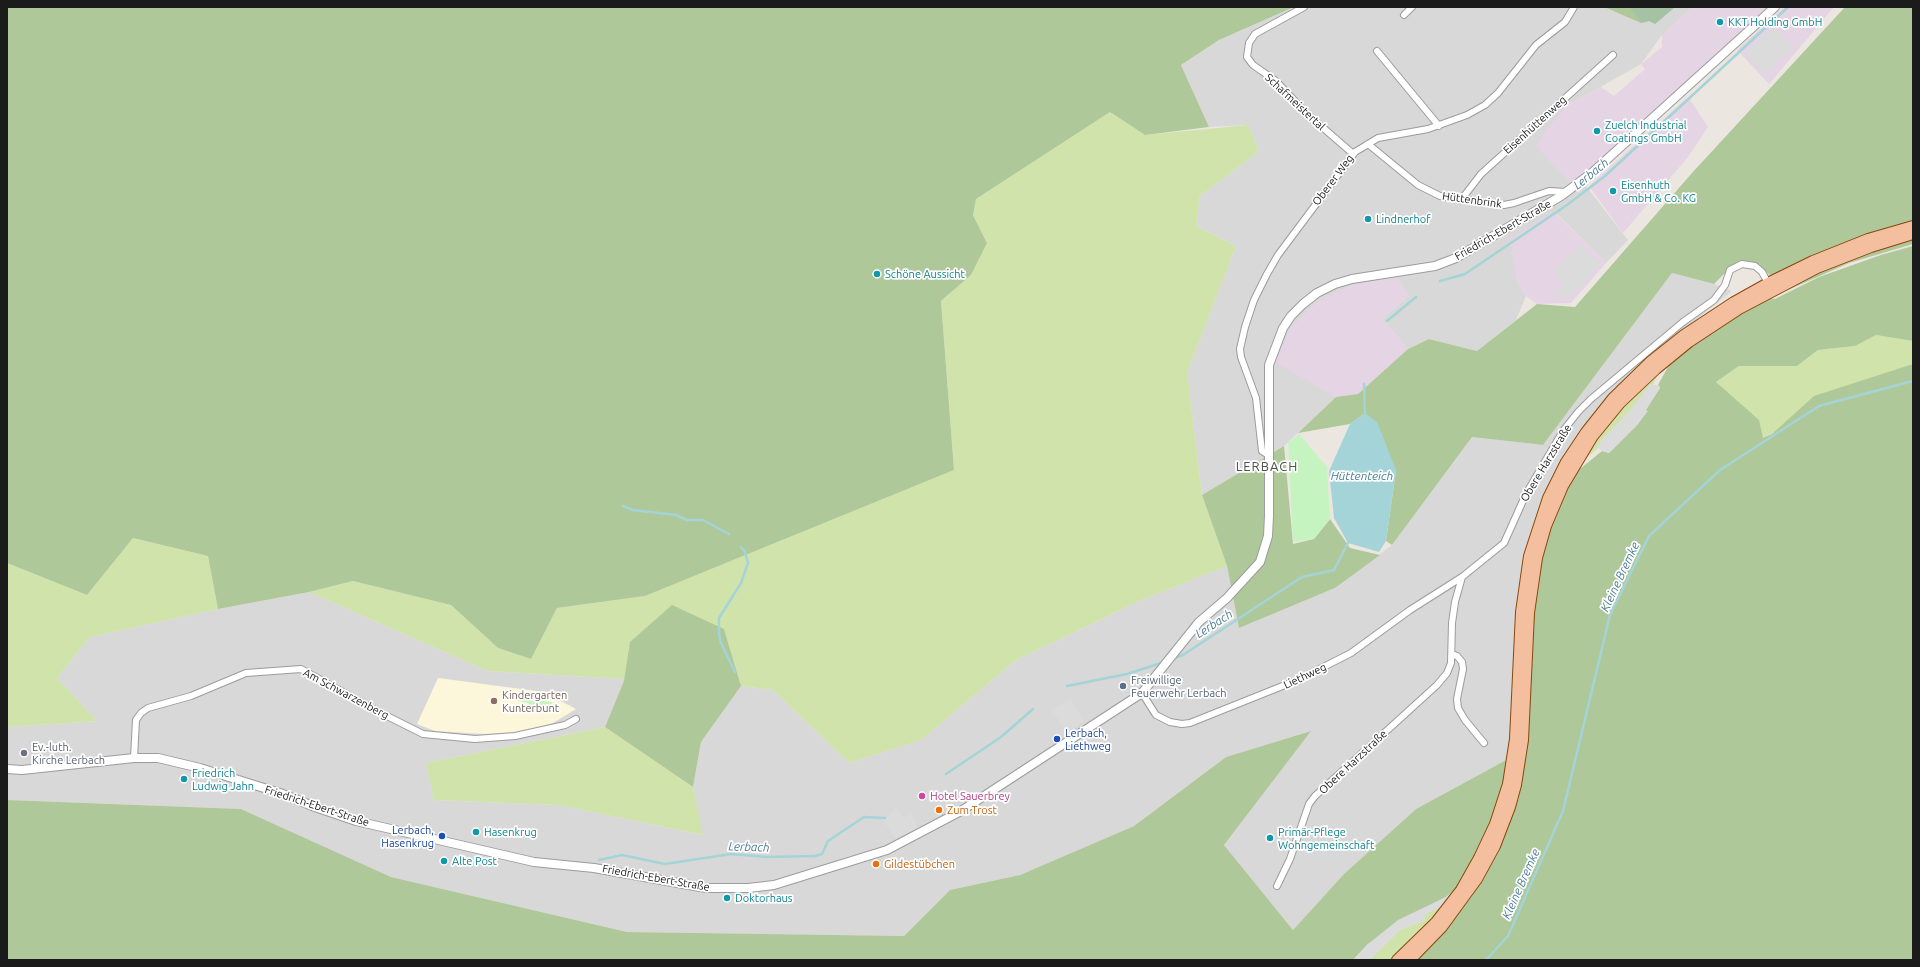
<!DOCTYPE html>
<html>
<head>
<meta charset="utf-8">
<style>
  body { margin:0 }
  #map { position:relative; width:1920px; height:967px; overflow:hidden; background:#ece6e1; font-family:Ubuntu,sans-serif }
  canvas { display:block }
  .frame { position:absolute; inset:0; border:8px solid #1b1b1b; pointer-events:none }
</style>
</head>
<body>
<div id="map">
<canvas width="1920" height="967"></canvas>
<div class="frame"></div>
</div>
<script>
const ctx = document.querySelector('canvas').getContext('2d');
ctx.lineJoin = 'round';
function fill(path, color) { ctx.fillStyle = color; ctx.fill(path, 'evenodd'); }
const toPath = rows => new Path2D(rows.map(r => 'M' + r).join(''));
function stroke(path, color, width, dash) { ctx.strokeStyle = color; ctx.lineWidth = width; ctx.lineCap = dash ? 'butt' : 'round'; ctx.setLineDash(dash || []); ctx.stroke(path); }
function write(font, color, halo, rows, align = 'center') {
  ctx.font = font + ' Ubuntu,sans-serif'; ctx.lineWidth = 3.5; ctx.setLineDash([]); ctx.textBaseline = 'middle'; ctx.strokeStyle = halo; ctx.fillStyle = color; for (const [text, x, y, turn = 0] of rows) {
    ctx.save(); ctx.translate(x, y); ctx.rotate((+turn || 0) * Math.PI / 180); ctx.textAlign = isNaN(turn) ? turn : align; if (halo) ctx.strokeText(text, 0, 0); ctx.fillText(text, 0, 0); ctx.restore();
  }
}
fill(toPath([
  [1294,7,1604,7,1641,22,1649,21,1655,24,1675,7,1693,7,1662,35,1641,64,1565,107,1572,185,1586,186,1628,240,1606,263,1555,212,1516,279,1526,296,1516,320,1477,351,1429,339,1408,349,1382,319,1409,296,1275,361,1336,397,1284,446,1202,495,1187,373,1236,246,1196,226,1200,196,1259,151,1248,125,1209,127,1181,65,1219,40],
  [1672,273,1714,284,1732,291,1647,359,1602,404,1582,430,1544,496,1525,555,1508,759,1416,809,1344,874,1293,930,1224,845,1310,731,1226,757,1134,826,1020,875,950,890,904,936,627,932,391,877,241,809,7,800,7,727,97,721,57,678,90,637,218,609,309,592,488,671,625,679,605,727,426,763,434,800,559,805,702,835,693,787,701,742,741,686,773,690,849,763,921,740,1016,660,1141,600,1227,566,1239,628,1335,588,1392,545,1472,437,1543,445]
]), '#d9d8d8');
fill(toPath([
  [1693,7,1768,7,1572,185,1536,146,1544,133,1565,107,1601,87,1614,96,1645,69,1641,64,1662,47,1662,35],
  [1784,7,1834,7,1769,84,1737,50],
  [1688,97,1708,127,1688,157,1623,233,1589,186],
  [1554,212,1606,263,1571,303,1537,304,1526,296,1516,279,1510,239],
  [1398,277,1409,296,1382,319,1408,349,1358,394,1336,397,1275,362,1291,327,1319,300,1351,285]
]), '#e4d4e4');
fill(toPath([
  [438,678,544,692,576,709,553,723,520,732,484,734,435,731,417,724]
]), '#fcf6da');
fill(toPath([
  [1110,112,1145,135,1248,125,1259,151,1200,196,1196,226,1236,246,1187,373,1202,495,1227,566,1141,600,1016,660,921,740,849,763,773,690,741,686,724,629,625,679,488,671,309,592,353,581,451,605,498,648,531,659,557,608,645,596,954,470,941,301,971,275,987,243,973,215,976,199],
  [1876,335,1913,341,1913,364,1763,438,1716,382,1739,366,1797,366,1818,350,1855,346],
  [1661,370,1652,386,1629,412,1599,443,1598,448,1584,460,1586,454,1608,424,1640,389],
  [133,538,208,556,218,609,90,637,57,678,97,721,7,727,7,563,87,595],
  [605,727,693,787,703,835,559,805,434,800,426,763],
  [1442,905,1443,906,1418,935,1391,960,1369,960,1401,929,1424,921,1425,914]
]), '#d0e3aa');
fill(toPath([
  [7,7,1294,7,1219,40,1181,65,1209,127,1145,135,1110,112,976,199,973,215,987,243,971,275,941,301,954,470,645,596,557,608,531,659,498,648,451,605,353,581,309,592,218,609,208,556,133,538,87,595,7,563],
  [1604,7,1675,7,1655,24,1649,21,1641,23],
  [1845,7,1913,7,1913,221,1811,257,1773,275,1770,275,1757,264,1750,261,1742,261,1734,264,1714,284,1672,273,1543,445,1472,437,1392,545,1386,541,1396,470,1365,413,1350,424,1298,433,1336,397,1358,394,1408,349,1429,339,1477,351,1537,304,1575,307,1692,173],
  [1913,239,1913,244,1849,263,1772,297,1819,272,1873,251],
  [1913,246,1913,341,1876,335,1855,346,1818,350,1797,366,1739,366,1716,382,1759,420,1763,438,1772,434,1814,396,1913,364,1913,960,1416,960,1446,930,1472,896,1499,848,1515,808,1521,786,1528,740,1533,612,1541,559,1550,527,1560,501,1575,473,1602,451,1609,453,1638,424,1647,411,1645,411,1660,388,1658,385,1673,358,1742,311,1769,298,1775,299,1819,277,1881,255],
  [1284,446,1293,544,1314,539,1330,519,1350,548,1380,555,1335,588,1239,628,1227,566,1202,495],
  [672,605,724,629,741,686,701,742,693,787,605,727,624,681,630,642],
  [1311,731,1224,845,1293,930,1344,874,1416,809,1508,759,1498,803,1483,841,1458,887,1446,897,1421,910,1368,944,1353,960,7,960,7,800,241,809,391,877,627,932,904,936,950,890,1020,875,1134,826,1226,757]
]), '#afc899');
fill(toPath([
  [1630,7,1675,7,1655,24,1649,21,1641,23]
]), '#a5c3a4');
fill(toPath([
  [1299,434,1327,467,1330,519,1314,539,1293,542,1288,443],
  [504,696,552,702,550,711,530,709,528,703,504,698]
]), '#c5f4c0');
fill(toPath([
  [1774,27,1793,48,1765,75,1745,54],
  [1580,244,1601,264,1571,296,1557,297,1554,294,1564,283,1553,272],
  [1649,385,1658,385,1660,387,1646,410,1648,411,1636,426,1609,453,1602,451,1598,448,1599,443,1629,412],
  [1070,699,1084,721,1066,732,1052,710],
  [896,808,904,818,911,812,918,828,895,839,884,821],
  [1458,887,1443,906,1426,914,1424,921,1401,929,1369,960,1353,960,1368,944,1398,920,1446,897]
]), '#dbdbdb');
fill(toPath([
  [1365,413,1377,422,1396,470,1386,541,1379,552,1348,543,1334,518,1329,471,1350,424]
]), '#a4d4d7');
stroke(toPath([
  [1440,281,1465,274,1567,205,1605,176,1788,7],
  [1387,321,1416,297],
  [1364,384,1365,415],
  [623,506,633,510,676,515,687,520,703,520,729,534],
  [1172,659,1183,655,1302,577,1334,570,1349,541],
  [735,672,721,643,719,634,719,618,741,583,748,563,745,552,741,547],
  [1067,686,1127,674,1164,662],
  [946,774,1001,737,1033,709],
  [599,860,622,855,665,864,731,854,767,857,815,856,822,854,828,841,864,817,885,818],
  [1486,960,1508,936,1563,811,1610,615,1649,536,1720,470,1819,406,1913,381]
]), '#a4d4d7', 2.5);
const minor = toPath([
  [1304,7,1255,34,1249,43,1247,57,1253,65,1276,81,1306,113,1351,152],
  [1404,15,1412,7],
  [1377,51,1439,126],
  [1368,144,1418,185,1440,196,1504,205,1514,203,1549,191,1567,192],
  [1461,200,1481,174,1613,55],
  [1270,456,1262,451,1256,398,1241,357,1240,349,1245,327,1254,300,1267,274,1278,255,1355,152,1378,138,1428,129,1467,115,1485,105,1498,93,1536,45,1565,22,1574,7],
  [1452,654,1457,656,1462,662,1463,669,1457,699,1458,708,1465,720,1484,743],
  [1142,693,1156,715,1170,722,1182,724,1190,723,1300,679,1351,653,1410,610,1462,577,1504,543,1526,494,1563,431,1578,412,1591,399,1683,322,1714,300,1725,285,1730,270,1742,264,1755,266,1762,272,1768,283],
  [134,758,136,720,141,713,148,708,191,696,246,673,301,669,377,711,423,734,475,739,515,736,565,725,576,719],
  [1277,886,1290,859,1309,804,1315,796,1437,685,1447,673,1451,663,1452,623,1455,602,1462,577]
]);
const tertiary = toPath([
  [7,769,22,770,134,758,158,758,200,768,280,793,315,807,356,821,534,862,594,868,706,888,748,888,774,885,887,850,961,811,1142,693,1199,622,1227,598,1260,562,1268,536,1269,516,1269,365,1283,328,1291,316,1303,304,1317,293,1335,284,1352,279,1435,266,1456,258,1561,196,1593,172,1775,7]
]);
const primary = toPath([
  [1397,960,1436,922,1461,890,1479,858,1495,824,1508,784,1515,739,1521,612,1529,556,1548,498,1566,462,1586,432,1613,398,1650,362,1684,335,1734,302,1768,283,1813,261,1868,239,1913,226],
  [1410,960,1442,927,1477,879,1495,846,1510,807,1516,785,1523,740,1529,613,1537,558,1546,526,1563,486,1593,436,1620,403,1656,369,1689,342,1739,309,1817,268,1871,247,1913,234]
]);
stroke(minor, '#9c9c9c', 8);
stroke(tertiary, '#9c9c9c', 10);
stroke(primary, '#87480b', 12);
stroke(minor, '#fff', 6);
stroke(tertiary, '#fff', 8);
stroke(primary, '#f4bf9e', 10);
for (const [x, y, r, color] of [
  [1720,22,4,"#0f9aa8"],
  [1597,131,4,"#0f9aa8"],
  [1613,191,4,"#0f9aa8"],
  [1368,219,4,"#0f9aa8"],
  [877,274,4,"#0f9aa8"],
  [1123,686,4,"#5c6f8a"],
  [494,701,4,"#8d6e63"],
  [1057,739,4,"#1a4fb4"],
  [24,753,4,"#6b7280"],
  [184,779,4,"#0f9aa8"],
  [922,796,4,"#d1479c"],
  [939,810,4,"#e8710a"],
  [476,832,4,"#0f9aa8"],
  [442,836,4,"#1a4fb4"],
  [1270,838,4,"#0f9aa8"],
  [444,861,4,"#0f9aa8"],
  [876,864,4,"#e8710a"],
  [727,898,4,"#0f9aa8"]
]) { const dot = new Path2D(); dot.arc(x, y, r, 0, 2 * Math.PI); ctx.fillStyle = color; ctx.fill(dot); stroke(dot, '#fff', 1.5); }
write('11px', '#0d838f', '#fff', [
  ["KKT Holding GmbH",1728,22],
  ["Zuelch Industrial",1605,125],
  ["Coatings GmbH",1605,138],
  ["Eisenhuth",1621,185],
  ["GmbH & Co. KG",1621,198],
  ["Lindnerhof",1376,219],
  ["Schöne Aussicht",885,274],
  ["Friedrich",192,773],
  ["Ludwig Jahn",192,786],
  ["Hasenkrug",484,832],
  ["Primär-Pflege",1278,832],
  ["Wohngemeinschaft",1278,845],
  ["Alte Post",452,861],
  ["Doktorhaus",735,898]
], 'left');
write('11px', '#1b1b1b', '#fff', [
  ["Schafmeistertal",1295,102,43],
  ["Eisenhüttenweg",1535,125,-42],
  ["Oberer Weg",1333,180,-53],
  ["Hüttenbrink",1472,200,8],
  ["Friedrich-Ebert-Straße",1503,230,-30],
  ["Obere Harzstraße",1546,463,-59],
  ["Liethweg",1305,676,-25],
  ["Am Schwarzenberg",346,694,28],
  ["Obere Harzstraße",1353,762,-43],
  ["Friedrich-Ebert-Straße",317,806,18],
  ["Friedrich-Ebert-Straße",656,878,10]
]);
write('11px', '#4e5e75', '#fff', [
  ["Freiwillige",1131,680],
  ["Feuerwehr Lerbach",1131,693]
], 'left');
write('11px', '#785e54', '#fff', [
  ["Kindergarten",502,695],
  ["Kunterbunt",502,708]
], 'left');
write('11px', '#164399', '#fff', [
  ["Lerbach,",1065,733],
  ["Liethweg",1065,746],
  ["Lerbach,",434,830,"right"],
  ["Hasenkrug",434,843,"right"]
], 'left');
write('11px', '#5b616d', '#fff', [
  ["Ev.-luth.",32,747],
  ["Kirche Lerbach",32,760]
], 'left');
write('11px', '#b23c85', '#fff', [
  ["Hotel Sauerbrey",930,796]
], 'left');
write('11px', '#c56008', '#fff', [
  ["Zum Trost",947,810],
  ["Gildestübchen",884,864]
], 'left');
write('italic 12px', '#4a7c94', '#fff', [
  ["Lerbach",1591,174,-39],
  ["Hüttenteich",1362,476],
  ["Kleine Bremke",1620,577,-65],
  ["Lerbach",1214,624,-33],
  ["Lerbach",749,847,2],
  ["Kleine Bremke",1521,884,-66]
]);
ctx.letterSpacing = '1px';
write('13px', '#4e4e4e', '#fff', [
  ["LERBACH",1267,467]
]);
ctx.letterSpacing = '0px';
</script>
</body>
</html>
